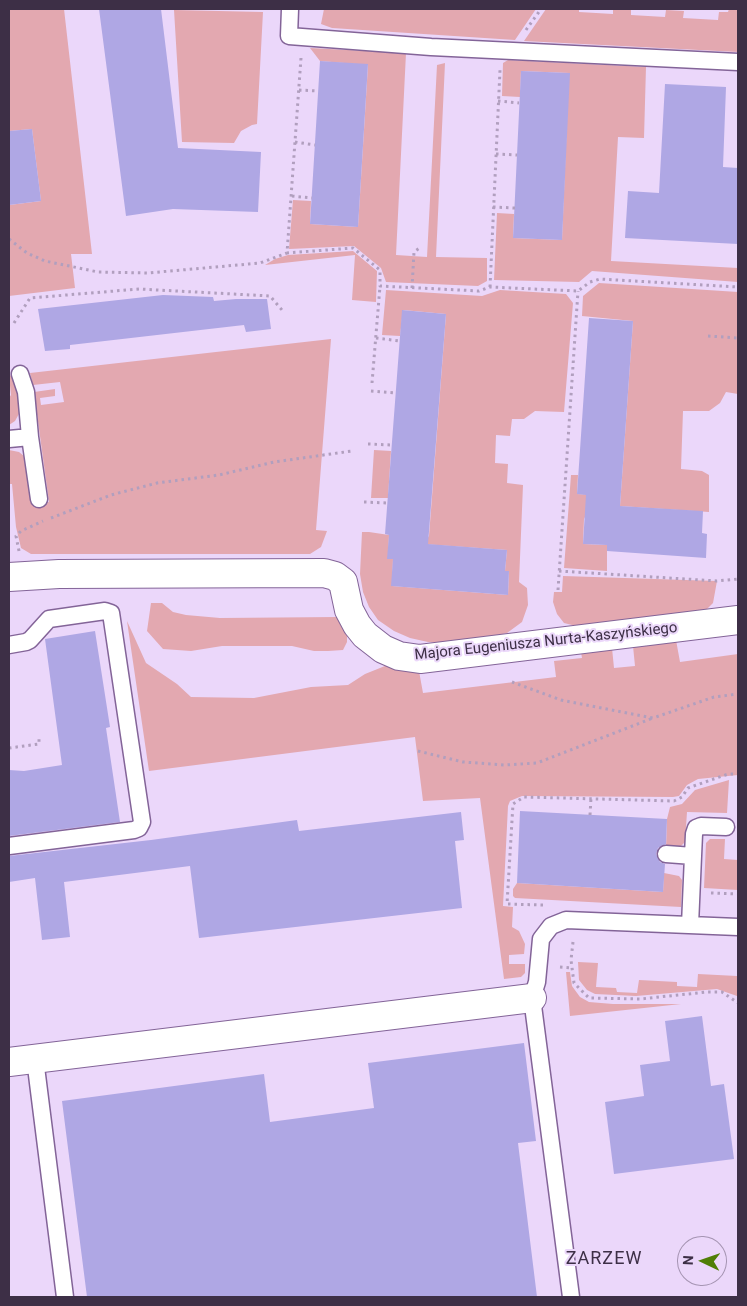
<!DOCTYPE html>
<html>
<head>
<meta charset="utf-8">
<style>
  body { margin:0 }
  #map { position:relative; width:747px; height:1306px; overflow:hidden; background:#ebd7fa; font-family:Roboto,sans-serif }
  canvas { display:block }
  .frame { position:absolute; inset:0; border:10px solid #3d2f46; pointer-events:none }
  .north { position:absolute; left:677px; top:1236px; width:50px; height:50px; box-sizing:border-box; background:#ebd7fa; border:1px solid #a594b2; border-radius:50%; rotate:273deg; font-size:14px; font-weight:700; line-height:20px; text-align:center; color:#3d2f46 }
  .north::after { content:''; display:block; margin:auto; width:18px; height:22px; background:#507e06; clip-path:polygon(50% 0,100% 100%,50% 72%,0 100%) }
</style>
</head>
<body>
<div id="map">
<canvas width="747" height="1306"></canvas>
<div class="frame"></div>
<div class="north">N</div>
</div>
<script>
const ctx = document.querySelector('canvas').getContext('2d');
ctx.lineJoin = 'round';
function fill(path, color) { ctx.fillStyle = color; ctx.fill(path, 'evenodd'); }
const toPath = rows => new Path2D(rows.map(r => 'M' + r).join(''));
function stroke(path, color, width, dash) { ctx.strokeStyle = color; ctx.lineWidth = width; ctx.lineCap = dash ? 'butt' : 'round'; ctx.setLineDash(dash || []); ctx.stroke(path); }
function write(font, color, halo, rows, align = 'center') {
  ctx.font = font + ' Roboto,sans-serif'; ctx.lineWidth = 4; ctx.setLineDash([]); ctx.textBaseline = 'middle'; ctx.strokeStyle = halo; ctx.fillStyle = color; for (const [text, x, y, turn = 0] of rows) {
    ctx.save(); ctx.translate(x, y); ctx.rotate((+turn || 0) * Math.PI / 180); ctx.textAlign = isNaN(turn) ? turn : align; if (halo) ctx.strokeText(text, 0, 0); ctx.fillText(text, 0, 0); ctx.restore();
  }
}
fill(toPath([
  [9,9,64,9,92,254,71,254,75,288,9,296,9,205,41,201,32,129,9,131],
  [324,9,536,9,515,40,332,28,321,24],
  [546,9,579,9,579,12,613,14,613,9,631,9,631,15,665,17,666,10,684,11,683,18,718,20,719,12,728,12,729,9,738,9,738,52,524,41],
  [174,10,263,12,257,124,252,125,241,131,234,143,182,142],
  [310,48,406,53,396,255,427,257,437,65,445,63,436,257,487,258,487,281,478,286,386,282,381,268,354,246,289,249,293,200,311,201,310,224,358,227,368,65,320,61],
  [508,60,646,67,644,138,618,137,611,261,738,268,738,282,592,271,579,282,494,280,497,213,514,214,513,238,562,240,569,73,521,71,520,97,502,96,503,63],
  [353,251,377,271,376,302,352,300,355,255,265,265,275,259,288,255],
  [599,283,738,292,738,394,726,392,720,403,709,411,683,411,681,469,702,471,709,475,709,512,620,506,633,321,582,316,583,296],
  [386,290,482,296,500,290,566,294,573,303,564,412,535,411,524,419,512,419,510,436,496,435,495,463,508,464,507,483,523,485,519,582,527,588,528,605,522,622,507,633,475,641,447,643,428,642,410,638,394,631,378,620,369,607,363,592,360,574,362,532,369,532,389,535,388,559,393,559,392,586,508,595,509,571,505,571,507,550,423,544,429,536,446,314,403,310,400,336,382,335],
  [331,339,316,530,327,531,321,547,310,554,31,554,21,548,16,527,12,484,9,484,9,450,19,452,24,456,27,462,32,505,49,502,34,392,55,389,55,396,40,398,41,405,64,402,60,382,33,385,30,373],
  [13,375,19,395,20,412,15,421,9,425,9,398,11,395,9,376],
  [374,450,391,451,388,498,371,498],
  [571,475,578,475,577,494,596,495,584,519,583,544,607,545,607,571,564,568],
  [563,576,717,581,713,603,705,611,580,627,564,623,557,614,553,602,554,592,562,592],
  [151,603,162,603,173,612,186,615,220,618,337,617,347,633,347,642,343,650,328,651,314,651,292,646,222,646,191,651,163,649,147,631],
  [127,621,146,663,177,684,191,697,254,698,311,687,348,685,365,674,390,664,419,671,423,693,556,677,554,661,582,658,581,652,612,648,614,668,635,666,633,646,676,640,680,662,738,654,738,775,698,779,687,785,679,796,673,797,522,796,510,801,508,806,503,906,513,907,512,927,519,931,525,944,524,954,509,955,509,964,525,964,525,973,521,977,504,979,480,798,423,801,415,737,149,771],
  [729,780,727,813,687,812,685,842,681,846,675,849,666,848,667,819,670,807,682,804,695,790],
  [710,839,725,839,724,859,738,860,738,890,704,888,706,843],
  [664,873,679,876,682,880,681,907,515,898,513,896,513,889,517,883,663,892],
  [578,962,598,963,596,987,616,988,617,992,637,993,639,980,677,982,677,986,697,987,698,974,737,976,737,996,717,989,636,996,595,994,587,990,579,980],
  [566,972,570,972,572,986,580,997,589,1002,613,1004,681,1004,570,1016]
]), '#e3a8b0');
fill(toPath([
  [99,9,161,9,178,148,261,152,258,212,173,209,126,216],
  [320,61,368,64,358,227,310,224],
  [521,71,570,73,562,240,513,238],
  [665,84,726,87,723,167,738,168,738,244,625,238,628,191,659,193],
  [32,129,41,201,9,205,9,131],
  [163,295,213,297,214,301,236,299,267,299,271,329,246,332,244,325,70,345,70,349,45,351,38,309],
  [402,310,446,314,428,544,507,550,505,571,509,571,508,595,391,586,393,559,387,559,389,535,385,534],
  [589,318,633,321,620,506,703,511,702,533,707,534,706,558,607,551,607,545,583,544,586,495,577,494],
  [95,631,110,727,106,728,120,822,9,836,9,770,24,771,62,765,45,639],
  [520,811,667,819,666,844,658,848,656,854,660,862,665,864,663,892,517,883],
  [461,812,464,840,455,841,462,908,199,938,190,866,64,882,70,937,42,940,35,878,9,882,9,856,151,840,297,820,299,831],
  [702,1016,711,1086,724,1084,734,1159,614,1174,605,1102,644,1096,640,1065,670,1061,665,1021],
  [524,1043,536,1141,518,1143,537,1297,87,1297,62,1101,264,1074,270,1122,374,1108,368,1063]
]), '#afa7e4');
const service = toPath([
  [290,9,289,36,431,47,738,62],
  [30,437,39,499],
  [9,439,30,437,26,392,20,374],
  [9,645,26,642,30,640,49,619,105,611,111,613,142,822,139,828,134,830,9,846],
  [666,854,693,856,690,925],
  [693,856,694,834,696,828,701,826,726,827],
  [35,1059,65,1297],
  [571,1297,532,998,537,982,541,939,551,926,566,920,738,927]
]);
const minor = toPath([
  [9,577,59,574,324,573,335,576,343,582,349,610,357,625,365,635,383,649,399,656,420,659,738,620],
  [9,1062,532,998]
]);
stroke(service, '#836498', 19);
stroke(minor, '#836498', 30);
stroke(toPath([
  [526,30,541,9],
  [301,58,287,253,353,248,380,270,380,286,479,291,490,287,578,291,590,282,600,279,738,287],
  [299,90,318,91],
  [498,101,519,103],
  [295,142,315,145],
  [496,154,517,155],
  [292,196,312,198],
  [493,207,515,208],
  [9,239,27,253,45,261,98,272,148,273,249,264,260,263,287,253],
  [490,287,500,70],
  [412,288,414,252,421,247],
  [14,323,30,298,139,289,270,296,282,310],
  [708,336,738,338],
  [376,338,400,341],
  [372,383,380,286],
  [371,391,396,393],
  [368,444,392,445],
  [364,502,387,503],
  [51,518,111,495,157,483,219,475,274,462,352,451],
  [19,551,16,536,21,531,43,521],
  [559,571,717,581,738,579],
  [558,590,578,291],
  [512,682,561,700,653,718,714,697,738,694],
  [9,748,39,744,39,739],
  [418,751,463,762,505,765,537,763,653,718],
  [590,815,591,798],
  [711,893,738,894],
  [543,905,507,904,513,804,524,797,674,801,682,797,688,788,728,774,738,774],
  [573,942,571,960,574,983,589,998,640,999,707,992,722,992,738,1003],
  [560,967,572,968]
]), '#b19fbe', 3, [2.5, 4]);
stroke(service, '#fff', 16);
stroke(minor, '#fff', 28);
write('15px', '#3d2f46', '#ebd7fa', [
  ["Majora Eugeniusza Nurta-Kaszyńskiego",546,642,-6]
]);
ctx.letterSpacing = '1px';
write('18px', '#3d2f46', '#ebd7fa', [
  ["ZARZEW",604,1259]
]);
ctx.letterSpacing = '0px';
</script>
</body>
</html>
